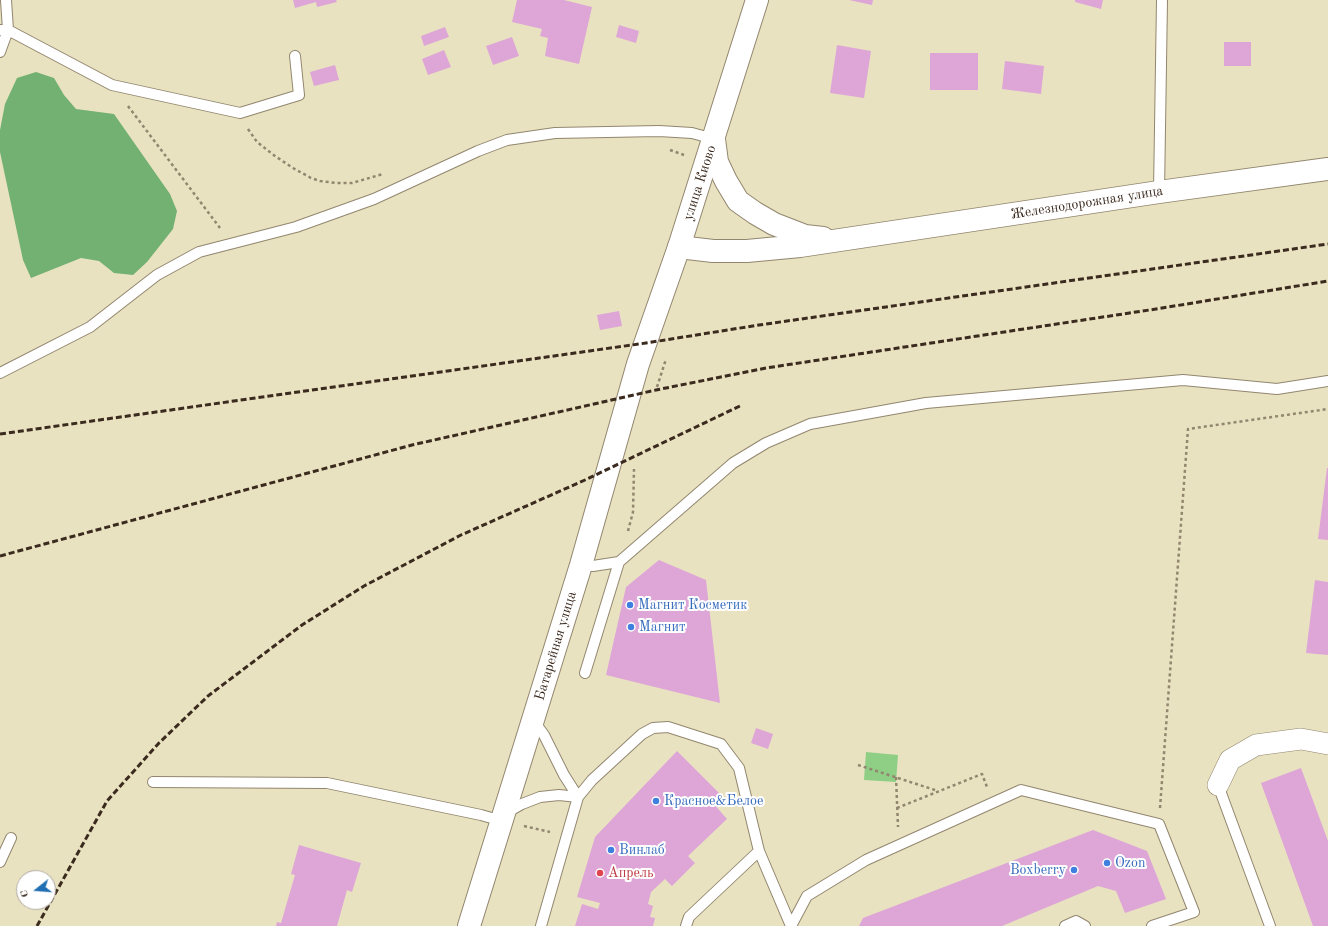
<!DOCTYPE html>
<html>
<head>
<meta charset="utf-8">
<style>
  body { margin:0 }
  #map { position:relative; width:1328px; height:926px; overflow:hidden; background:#e9e2c0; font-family:"Old Standard TT",serif }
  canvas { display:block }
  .north { position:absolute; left:16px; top:870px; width:40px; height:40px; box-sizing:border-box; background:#fff; border:1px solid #b1aaa5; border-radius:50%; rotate:253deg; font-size:11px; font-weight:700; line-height:16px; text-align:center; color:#3b2a1e }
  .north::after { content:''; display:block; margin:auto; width:14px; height:18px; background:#1f6fb2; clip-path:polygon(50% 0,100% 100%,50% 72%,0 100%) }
</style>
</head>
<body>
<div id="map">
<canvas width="1328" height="926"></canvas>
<div class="north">С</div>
</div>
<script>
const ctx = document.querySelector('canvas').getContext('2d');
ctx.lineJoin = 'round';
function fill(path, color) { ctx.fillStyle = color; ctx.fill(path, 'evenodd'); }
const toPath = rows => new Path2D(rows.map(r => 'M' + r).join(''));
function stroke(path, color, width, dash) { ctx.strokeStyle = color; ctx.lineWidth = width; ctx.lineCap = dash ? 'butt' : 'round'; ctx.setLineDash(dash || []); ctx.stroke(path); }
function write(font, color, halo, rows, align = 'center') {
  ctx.font = font + ' "Old Standard TT",serif'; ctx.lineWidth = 4; ctx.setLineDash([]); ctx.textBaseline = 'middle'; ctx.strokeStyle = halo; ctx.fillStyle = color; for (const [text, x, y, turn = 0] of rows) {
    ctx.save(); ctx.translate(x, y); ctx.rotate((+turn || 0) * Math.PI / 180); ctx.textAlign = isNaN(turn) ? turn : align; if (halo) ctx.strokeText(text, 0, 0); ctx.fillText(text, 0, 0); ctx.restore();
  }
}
fill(toPath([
  [866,752,898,755,896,782,864,780]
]), '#8ece85');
fill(toPath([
  [36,72,54,78,64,95,76,109,114,114,170,194,177,211,173,229,147,262,133,275,114,273,99,261,81,258,31,278,23,260,0,152,0,130,5,104,17,78]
]), '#72b172');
fill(toPath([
  [293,0,336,0,337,2,317,7,316,2,295,8],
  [517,0,564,0,592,7,579,64,545,56,548,38,540,36,542,29,512,22],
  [849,0,873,0,872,5],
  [1075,0,1103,0,1101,9,1075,2],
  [619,25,639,31,636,43,616,37],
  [445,27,449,37,424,46,421,36],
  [512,37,519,56,493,65,486,46],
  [1224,42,1251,42,1251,66,1224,66],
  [837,45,871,51,864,98,830,93],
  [444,50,451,67,428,75,422,59],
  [930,53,978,53,978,90,930,90],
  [1005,61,1044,66,1041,94,1002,89],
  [335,65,339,80,314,86,310,72],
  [619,311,622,326,600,330,597,315],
  [1327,468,1328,468,1328,540,1318,539],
  [659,560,706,580,720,703,606,675,626,587],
  [1315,580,1328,582,1328,655,1306,653],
  [756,728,773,734,768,749,751,743],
  [677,751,721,795,713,803,727,819,688,856,695,863,672,886,665,879,651,892,648,904,653,906,650,917,655,918,653,926,575,926,582,904,598,909,600,903,577,897,595,837],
  [1301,768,1328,841,1328,926,1313,926,1261,783],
  [1093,830,1147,851,1166,899,1125,913,1116,891,1098,886,1002,926,859,926,863,918],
  [299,845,361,863,352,892,347,890,337,926,276,926,277,922,281,923,295,875,291,874]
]), '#dda6d7');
const service = toPath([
  [0,30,8,30,6,0],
  [0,52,8,30,112,85,240,113,299,95,295,56],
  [1159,192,1162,0],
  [0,373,90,327,157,275,199,252,296,227,374,199,478,151,507,140,555,133,659,131,692,133,714,139],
  [581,565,593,566,619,562,733,463,766,443,810,424,926,403,1183,380,1277,389,1328,381],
  [585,673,619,562],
  [533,720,544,735,564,775,578,797],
  [153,782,327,783,481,815,502,821],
  [1218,785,1270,926],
  [506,813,522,804,540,797,559,795,578,797],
  [759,851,791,926],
  [0,862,11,838],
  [541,926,578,797,592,780,642,734,653,728,668,727,721,744,739,768,759,851,689,917,686,926],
  [791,926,807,896,866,860,1021,790,1159,824,1194,912,1152,926],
  [1065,926,1076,921,1085,926]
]);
const minor = toPath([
  [1218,785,1230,760,1256,745,1301,739,1328,744]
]);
const tertiary = toPath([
  [714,139,717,162,726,181,738,201,755,213,774,224,805,236,823,238],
  [679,247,713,251,747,251,800,246,1159,192,1328,169]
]);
const secondary = toPath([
  [469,926,581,565,638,364,679,247,757,0]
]);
stroke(service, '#92866f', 12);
stroke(minor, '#92866f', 22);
stroke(tertiary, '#92866f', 24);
stroke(secondary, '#92866f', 24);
stroke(toPath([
  [128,106,220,228],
  [248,129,257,142,275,156,293,168,311,178,320,181,336,183,352,183,383,174],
  [670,150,684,155],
  [657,387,666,359],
  [628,531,633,512,634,469],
  [858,765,938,791],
  [896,777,898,827],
  [897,808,982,774,987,787],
  [1160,808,1188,429,1328,409],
  [524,826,550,832]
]), '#92866f', 2.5, [3, 3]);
stroke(service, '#fff', 10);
stroke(minor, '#fff', 21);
stroke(tertiary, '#fff', 22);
stroke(secondary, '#fff', 22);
stroke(toPath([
  [0,434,646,343,759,325,1328,244],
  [0,556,412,445,656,390,766,368,1156,309,1328,281],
  [37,926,107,801,159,743,208,696,302,625,364,586,461,535,585,480,742,405]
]), '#3b2a1e', 3, [6, 3]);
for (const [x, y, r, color] of [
  [630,605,4,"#3f7fe0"],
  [631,627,4,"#3f7fe0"],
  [656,801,4,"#3f7fe0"],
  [611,850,4,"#3f7fe0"],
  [1107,863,4,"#3f7fe0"],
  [1074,870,4,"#3f7fe0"],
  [600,873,4,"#e0444e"]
]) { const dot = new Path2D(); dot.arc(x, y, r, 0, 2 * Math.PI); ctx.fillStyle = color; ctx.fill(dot); stroke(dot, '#fff', 1.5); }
write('14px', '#3b2a1e', '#fff', [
  ["улица Киово",700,183,-72],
  ["Железнодорожная улица",1087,203,-9],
  ["Батарейная улица",556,646,-73]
]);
write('14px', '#366cbe', '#fff', [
  ["Магнит Косметик",638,605],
  ["Магнит",639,627],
  ["Красное&Белое",664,801],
  ["Винлаб",619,850],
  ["Ozon",1115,863],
  ["Boxberry",1066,870,"right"]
], 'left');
write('14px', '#be3a42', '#fff', [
  ["Апрель",608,873]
], 'left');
</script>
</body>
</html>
